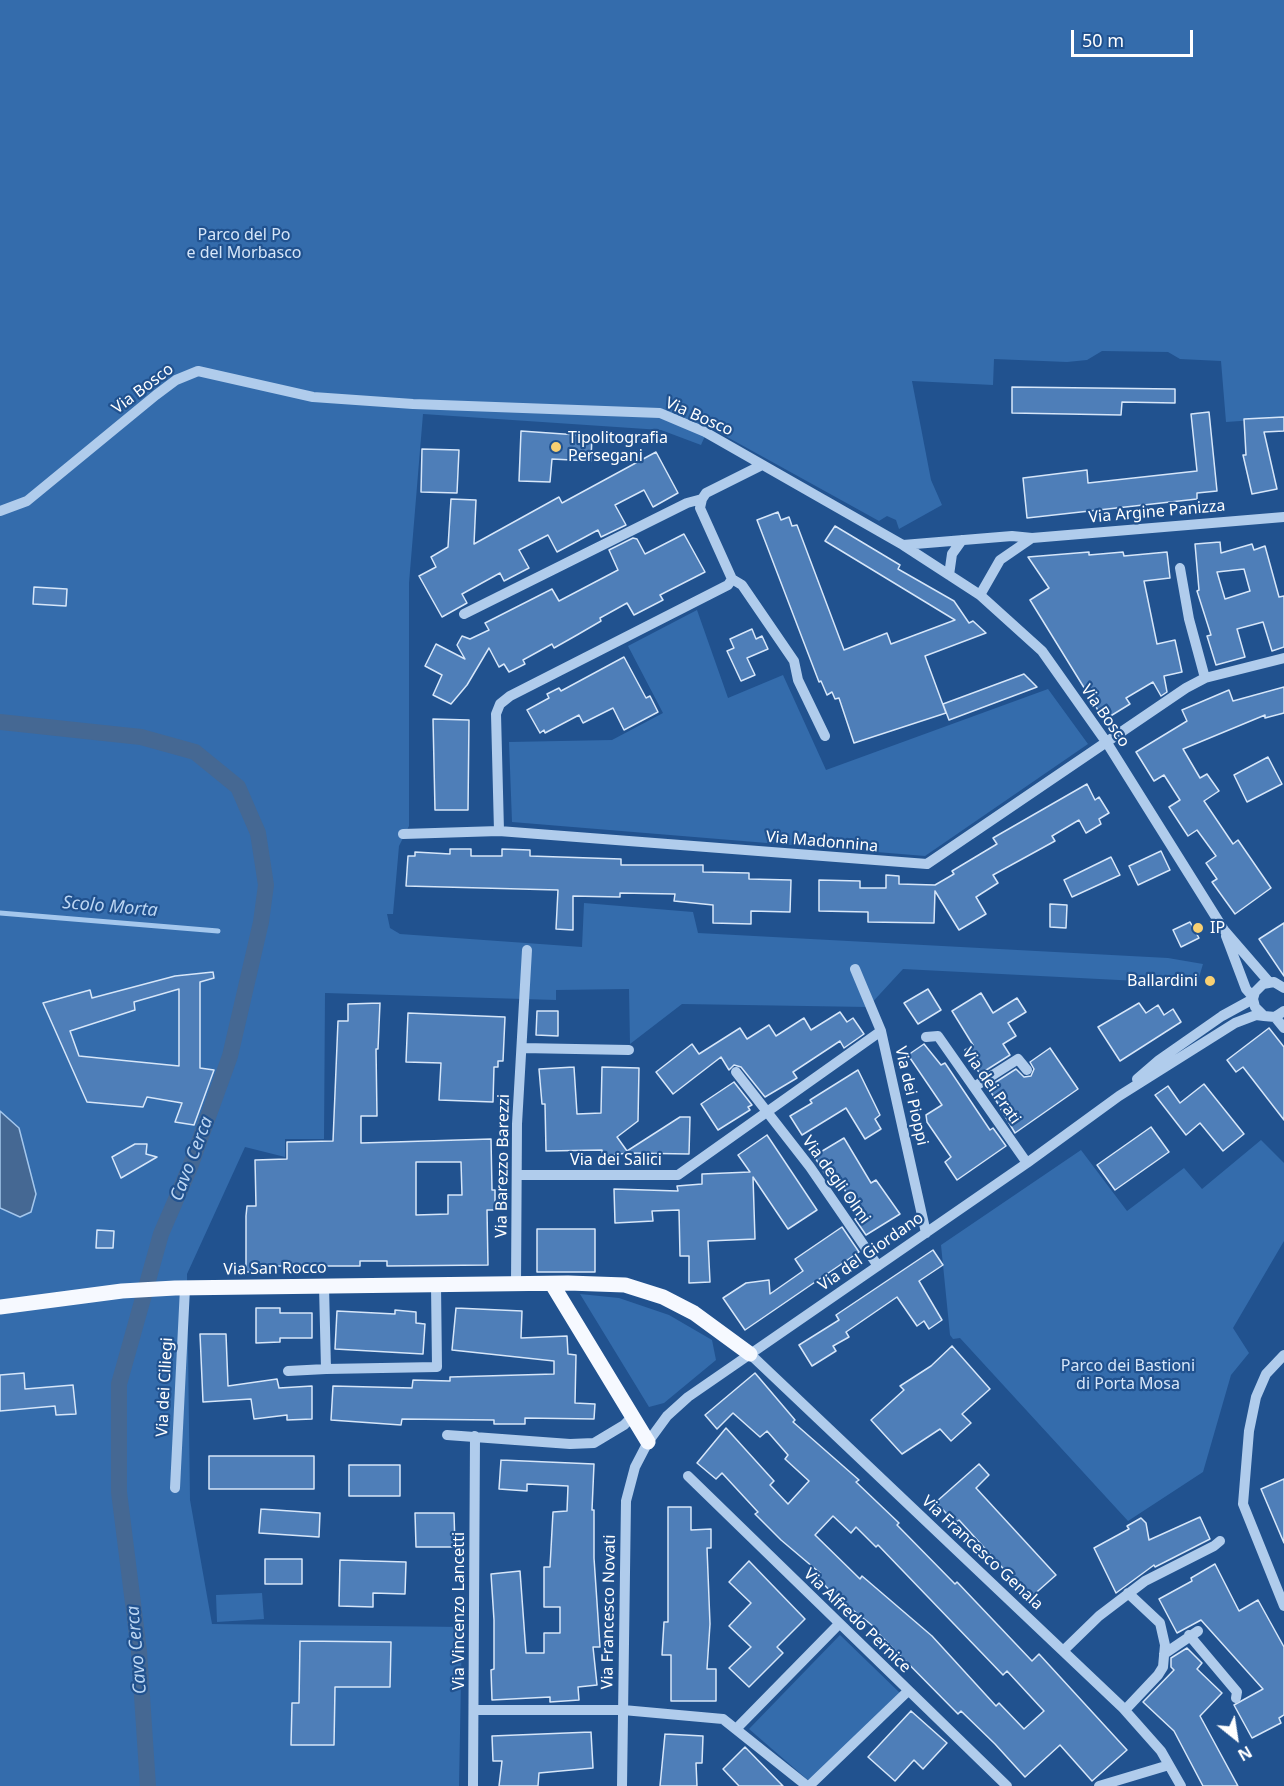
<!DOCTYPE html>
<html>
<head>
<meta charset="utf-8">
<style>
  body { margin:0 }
  #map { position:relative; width:1284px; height:1786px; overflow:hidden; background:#21528f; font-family:"Noto Sans",sans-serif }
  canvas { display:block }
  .north { position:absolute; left:1206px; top:1708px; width:60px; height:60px; -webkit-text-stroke:4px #21528f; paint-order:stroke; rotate:150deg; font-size:16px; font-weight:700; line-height:24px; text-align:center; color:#fff }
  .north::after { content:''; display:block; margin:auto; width:21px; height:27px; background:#fff; clip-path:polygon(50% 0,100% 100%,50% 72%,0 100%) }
  .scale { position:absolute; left:1071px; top:30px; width:122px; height:27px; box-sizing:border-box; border:3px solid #fff; border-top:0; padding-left:8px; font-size:18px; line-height:21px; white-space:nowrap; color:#fff; -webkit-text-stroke:4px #21528f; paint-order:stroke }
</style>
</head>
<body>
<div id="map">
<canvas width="1284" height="1786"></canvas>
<div class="north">N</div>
<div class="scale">50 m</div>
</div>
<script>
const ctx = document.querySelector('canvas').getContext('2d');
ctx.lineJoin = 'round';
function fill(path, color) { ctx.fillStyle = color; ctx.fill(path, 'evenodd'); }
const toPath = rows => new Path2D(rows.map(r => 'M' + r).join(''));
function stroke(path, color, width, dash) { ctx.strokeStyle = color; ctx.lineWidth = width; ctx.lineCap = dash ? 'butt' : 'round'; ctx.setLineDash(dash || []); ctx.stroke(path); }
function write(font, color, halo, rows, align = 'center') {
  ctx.font = font + ' "Noto Sans",sans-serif'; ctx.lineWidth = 4.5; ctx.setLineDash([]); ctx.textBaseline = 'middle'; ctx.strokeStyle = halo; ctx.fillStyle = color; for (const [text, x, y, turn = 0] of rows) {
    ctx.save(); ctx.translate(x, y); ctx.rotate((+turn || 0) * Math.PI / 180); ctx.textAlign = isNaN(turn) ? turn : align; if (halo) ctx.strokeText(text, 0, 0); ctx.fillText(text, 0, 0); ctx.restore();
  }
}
fill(toPath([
  [0,0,1284,0,1284,418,1226,422,1221,361,1180,359,1168,352,1102,351,1087,360,1067,362,994,359,993,385,912,381,931,480,942,505,899,529,896,520,887,516,879,521,709,427,701,445,661,430,423,414,409,583,409,826,399,846,393,914,387,914,390,928,400,934,582,947,584,903,693,912,698,933,1168,958,1203,964,1197,984,903,969,868,1007,682,1004,630,1044,629,989,556,990,556,1000,325,993,324,1139,285,1139,285,1157,245,1147,187,1274,190,1500,212,1624,462,1627,459,1786,0,1786],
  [697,610,728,698,783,675,826,770,1048,689,1088,744,925,856,512,822,509,742,612,740,663,713,628,646],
  [1261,1140,1284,1163,1284,1241,1233,1328,1249,1353,1231,1375,1203,1472,1128,1521,960,1338,953,1339,950,1335,941,1245,1081,1150,1127,1211,1184,1168,1202,1189],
  [580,1294,619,1298,669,1315,712,1340,716,1360,664,1403,649,1407],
  [262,1593,264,1619,217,1622,216,1595],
  [840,1635,900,1693,809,1781,749,1729]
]), '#346cac');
const water = toPath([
  [0,1111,19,1128,36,1194,31,1212,20,1217,0,1208,0,1111]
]);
fill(water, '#456893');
stroke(water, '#a4c7ed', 1.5);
stroke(toPath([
  [0,913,218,931]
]), '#a4c7ed', 5);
stroke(toPath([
  [0,722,141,737,195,752,238,787,258,833,266,885,261,922,230,1056,190,1167,161,1234,119,1384,119,1492,139,1651,148,1786]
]), '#456893', 16);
const building = toPath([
  [1012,387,1175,389,1175,403,1122,402,1121,415,1012,413,1012,387],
  [1209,412,1217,491,1197,493,1197,499,1027,518,1023,478,1087,470,1088,483,1197,471,1191,414,1209,412],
  [1284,417,1284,431,1264,432,1277,489,1252,494,1243,455,1246,455,1244,419,1284,417],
  [521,431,592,436,591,461,552,459,550,482,519,481,521,431],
  [422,449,459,450,457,493,421,492,422,449],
  [656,452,678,493,653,507,644,490,615,505,626,525,601,537,598,530,557,552,548,535,519,550,529,568,504,581,500,573,462,594,467,603,442,617,419,576,436,567,431,557,448,547,451,499,476,500,474,544,559,497,562,503,656,452],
  [778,512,781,520,789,517,792,526,797,525,844,650,887,633,891,644,955,620,825,541,835,526,900,565,898,569,954,601,969,623,973,621,986,633,925,656,946,713,854,743,839,698,835,699,832,692,827,695,821,681,819,682,757,520,778,512],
  [684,534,705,572,660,595,663,600,634,615,627,603,600,618,601,621,577,635,554,648,552,644,523,660,525,664,509,672,504,664,499,667,489,648,467,685,451,704,433,695,442,675,425,666,436,644,465,659,457,645,462,636,470,639,489,630,485,623,552,589,559,601,618,570,609,550,633,538,637,539,645,554,684,534],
  [1220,542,1221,553,1252,544,1254,550,1265,546,1279,597,1284,596,1284,647,1272,651,1263,622,1237,629,1245,657,1216,665,1207,636,1211,635,1197,591,1199,590,1195,544,1220,542],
  [1244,569,1250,591,1225,599,1217,572,1244,569],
  [1089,552,1089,555,1123,552,1124,556,1167,552,1170,578,1144,581,1157,644,1175,640,1182,672,1164,676,1167,692,1161,696,1153,682,1126,698,1130,704,1104,720,1030,600,1049,588,1028,557,1089,552],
  [34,587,67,589,66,606,33,604,34,587],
  [752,629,756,639,762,636,768,649,747,658,755,675,741,681,727,651,734,648,730,639,752,629],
  [624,657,646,698,650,696,658,712,624,730,613,708,583,723,579,715,545,733,544,730,540,733,527,710,549,698,547,694,559,688,561,691,624,657],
  [1024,674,1037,687,949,720,943,704,1024,674],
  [1284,687,1284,713,1265,718,1265,715,1183,749,1200,778,1207,774,1219,791,1204,801,1233,844,1238,840,1271,888,1235,914,1212,882,1217,879,1206,863,1216,856,1197,830,1188,836,1169,807,1180,800,1164,775,1154,781,1136,752,1187,721,1182,710,1229,690,1233,701,1284,687],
  [433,719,469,720,468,810,435,810,433,719],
  [1268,757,1282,784,1247,802,1234,775,1268,757],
  [1087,784,1095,800,1099,797,1109,813,1099,819,1101,824,1086,833,1079,820,1052,836,1055,841,993,875,998,883,976,897,986,914,959,930,935,891,934,923,868,922,868,912,819,911,819,880,860,881,860,888,886,888,886,875,899,876,899,884,935,885,954,874,952,871,997,844,993,838,1087,784],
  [450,849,471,849,471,856,502,856,502,849,530,850,530,856,621,859,621,865,703,865,703,872,749,873,749,879,791,880,790,912,751,911,751,924,713,923,713,905,674,901,675,894,620,893,620,897,573,896,573,930,556,929,558,890,406,886,408,856,415,856,415,852,450,854,450,849],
  [1161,851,1170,870,1138,885,1129,866,1161,851],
  [1111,857,1120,875,1072,897,1064,880,1111,857],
  [1050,904,1067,905,1066,928,1050,927,1050,904],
  [1190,922,1199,938,1181,947,1173,930,1190,922],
  [1284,923,1284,976,1259,939,1284,923],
  [213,972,214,978,200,982,200,1068,214,1070,194,1125,175,1122,182,1103,147,1097,143,1107,87,1102,43,1003,90,990,92,998,175,976,213,972],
  [179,989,179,1066,79,1056,70,1031,135,1010,134,1002,179,989],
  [928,989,941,1010,918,1024,904,1003,928,989],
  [981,993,993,1013,1017,998,1026,1012,1008,1023,1016,1036,1003,1044,1010,1055,980,1074,965,1050,973,1045,952,1011,981,993],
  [380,1003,378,1049,376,1049,377,1116,361,1116,361,1143,491,1139,492,1190,495,1190,495,1210,487,1210,488,1265,387,1266,387,1261,360,1261,360,1266,277,1266,277,1272,246,1272,246,1216,247,1206,256,1206,255,1160,287,1159,287,1142,333,1141,338,1021,348,1021,348,1004,380,1003],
  [416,1162,461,1162,462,1195,448,1195,448,1214,416,1215,416,1162],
  [1139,1003,1146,1013,1158,1005,1164,1015,1173,1009,1181,1022,1120,1061,1098,1027,1139,1003],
  [537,1011,558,1011,558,1036,536,1035,537,1011],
  [840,1012,847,1022,853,1018,864,1034,844,1048,840,1041,793,1072,797,1078,765,1097,741,1067,734,1065,729,1070,721,1057,673,1094,656,1072,692,1044,699,1054,740,1028,747,1039,769,1025,776,1036,804,1018,811,1030,840,1012],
  [408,1013,505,1017,503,1061,498,1061,498,1067,494,1067,493,1102,439,1100,441,1063,406,1062,408,1013],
  [1269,1028,1284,1047,1284,1120,1243,1067,1236,1072,1227,1060,1269,1028],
  [924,1044,941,1065,945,1063,990,1130,993,1128,1006,1146,957,1180,945,1162,951,1157,927,1122,926,1115,942,1105,908,1055,924,1044],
  [1050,1048,1078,1089,1015,1133,988,1087,1016,1069,1024,1077,1031,1076,1034,1069,1030,1062,1050,1048],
  [574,1067,577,1114,601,1113,602,1067,639,1068,638,1121,617,1137,627,1151,680,1117,690,1117,689,1154,628,1153,603,1156,602,1150,546,1151,545,1104,542,1104,539,1069,574,1067],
  [858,1070,880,1115,875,1119,881,1129,865,1139,846,1108,802,1135,790,1116,812,1103,810,1100,858,1070],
  [734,1082,752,1105,748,1107,750,1110,718,1130,701,1104,734,1082],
  [1204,1084,1244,1134,1223,1151,1200,1123,1186,1135,1155,1095,1168,1086,1180,1103,1204,1084],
  [1151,1127,1169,1152,1115,1190,1097,1165,1151,1127],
  [767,1135,817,1210,788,1229,753,1177,755,1239,708,1241,710,1282,689,1283,689,1256,680,1256,679,1210,652,1211,653,1221,615,1223,614,1189,678,1191,677,1186,702,1184,702,1174,750,1172,738,1155,767,1135],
  [844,1138,871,1183,876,1180,900,1214,866,1235,855,1219,860,1215,835,1174,828,1179,814,1156,844,1138],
  [135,1144,147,1144,146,1154,157,1157,121,1178,112,1157,135,1144],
  [842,1227,859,1252,745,1330,723,1298,746,1283,769,1280,770,1294,803,1271,795,1259,842,1227],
  [537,1229,595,1229,595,1272,537,1272,537,1229],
  [97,1230,114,1231,113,1248,96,1248,97,1230],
  [933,1250,943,1265,919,1281,942,1320,929,1329,924,1321,917,1326,897,1297,846,1332,849,1337,833,1346,836,1351,812,1366,799,1345,839,1320,836,1315,933,1250],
  [256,1308,280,1308,280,1313,312,1313,312,1338,280,1338,280,1342,256,1343,256,1308],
  [456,1308,522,1311,521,1338,567,1336,568,1354,576,1355,575,1403,595,1404,594,1419,525,1418,525,1424,494,1424,494,1420,402,1419,401,1425,331,1420,333,1386,412,1388,413,1380,450,1381,450,1377,554,1374,554,1361,452,1350,456,1308],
  [395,1310,416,1312,416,1323,425,1324,423,1354,335,1349,337,1311,395,1314,395,1310],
  [200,1334,226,1334,228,1386,277,1379,279,1388,312,1386,312,1419,287,1420,287,1415,254,1419,251,1399,203,1402,200,1334],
  [952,1346,990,1389,962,1414,971,1423,951,1441,940,1429,902,1454,871,1420,904,1390,900,1386,931,1366,952,1346],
  [24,1373,25,1389,73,1385,76,1414,56,1415,55,1406,0,1411,0,1375,24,1373],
  [755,1373,795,1420,793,1422,859,1480,856,1482,899,1523,897,1525,955,1584,957,1582,1032,1661,1039,1654,1127,1750,1092,1781,1060,1745,1025,1777,995,1744,961,1711,958,1714,876,1631,878,1630,834,1595,816,1576,820,1573,781,1540,755,1514,758,1512,722,1473,716,1479,697,1463,726,1428,774,1481,770,1485,788,1504,809,1481,785,1459,788,1455,767,1431,760,1437,733,1413,717,1429,705,1415,755,1373],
  [833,1516,851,1533,856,1527,876,1547,878,1545,1003,1675,1007,1671,1044,1711,1024,1729,999,1703,996,1706,932,1636,862,1576,860,1579,815,1535,833,1516],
  [209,1456,314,1456,314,1489,209,1489,209,1456],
  [501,1460,594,1464,592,1510,594,1510,594,1558,600,1647,593,1647,597,1685,578,1687,579,1700,550,1702,550,1697,492,1700,491,1670,494,1669,494,1620,491,1574,520,1571,526,1653,544,1653,544,1633,560,1633,560,1607,544,1607,544,1567,550,1567,553,1512,567,1511,568,1486,527,1484,527,1491,499,1489,501,1460],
  [979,1464,989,1475,976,1488,1056,1575,1030,1598,959,1520,955,1523,936,1502,979,1464],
  [349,1465,400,1465,400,1496,349,1496,349,1465],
  [1284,1479,1284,1543,1261,1489,1284,1479],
  [668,1507,691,1507,691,1530,711,1529,711,1548,707,1548,710,1624,707,1669,716,1669,716,1701,671,1701,671,1655,662,1655,664,1622,668,1622,668,1507],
  [261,1509,320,1513,319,1537,259,1533,261,1509],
  [415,1513,454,1513,455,1547,416,1547,415,1513],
  [1200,1517,1210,1539,1155,1567,1154,1565,1116,1593,1094,1548,1129,1529,1127,1526,1141,1518,1146,1523,1149,1540,1200,1517],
  [265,1559,302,1559,302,1584,265,1584,265,1559],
  [340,1560,406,1562,405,1594,373,1593,373,1607,339,1606,340,1560],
  [749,1561,805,1619,777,1647,783,1653,749,1687,729,1668,751,1647,729,1626,751,1603,729,1582,749,1561],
  [1215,1564,1239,1611,1258,1600,1284,1647,1284,1715,1279,1718,1281,1723,1252,1738,1234,1705,1263,1689,1201,1620,1177,1633,1159,1599,1192,1581,1191,1578,1215,1564],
  [300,1641,391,1642,390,1687,335,1687,334,1745,291,1745,292,1703,299,1703,300,1641],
  [1187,1648,1202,1663,1197,1669,1222,1693,1200,1716,1238,1786,1203,1786,1174,1731,1143,1702,1174,1670,1171,1667,1171,1658,1187,1648],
  [911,1711,947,1743,923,1769,914,1760,895,1781,868,1757,911,1711],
  [591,1732,593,1768,539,1773,538,1786,499,1786,502,1761,493,1761,492,1736,591,1732],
  [665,1734,703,1736,702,1763,696,1763,697,1786,660,1786,665,1734],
  [745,1747,783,1786,739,1786,723,1769,745,1747]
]);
fill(building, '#4e7eb8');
stroke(building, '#d6e6f9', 1.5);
stroke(toPath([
  [702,499,700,508,732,579,742,585,794,661,798,680,825,736],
  [0,511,27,501,156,395,176,380,198,371,313,397,413,404,660,413,705,432,903,545,980,595,1042,651,1107,743,1224,930,1269,982],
  [903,545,1012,536,1032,538,1284,517],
  [1180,568,1189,619,1205,678],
  [949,575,952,554,962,540],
  [732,579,728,585,510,696,500,704,496,714,499,831,927,864,1186,688,1205,678,1284,658],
  [980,595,1000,560,1032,538],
  [464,614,687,503,702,499,706,493,762,465],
  [403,834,499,831],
  [1226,936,1246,989,1253,997],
  [855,969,881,1031,926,1233],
  [1284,988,1274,982,1263,984,1255,992,1253,999,1255,1007,1264,1016,1275,1017,1284,1011],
  [1275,1017,1284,1028],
  [926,1037,938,1036,1027,1163],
  [522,1048,629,1050],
  [736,1072,810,1167,878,1266],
  [1137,1079,1159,1060,1222,1016,1253,999],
  [974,1087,1018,1059,1027,1070],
  [517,1175,678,1175,881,1031],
  [516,1284,517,1124,527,950],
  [324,1286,326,1369,437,1367,436,1285],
  [750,1354,1122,1707,1161,1751,1181,1786],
  [1284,1355,1266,1374,1256,1397,1249,1431,1243,1504,1284,1606],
  [288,1371,326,1369],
  [447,1435,570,1444,594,1443,624,1425,633,1416],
  [688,1476,1007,1786],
  [175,1488,185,1288],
  [1189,1635,1237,1692,1236,1698],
  [1063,1651,1099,1616,1145,1581,1214,1546,1220,1541],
  [1164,1654,1198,1631],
  [474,1710,623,1710,723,1719,807,1786],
  [1125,1710,1158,1675,1163,1667,1165,1645,1160,1623,1128,1593],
  [736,1729,839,1624],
  [473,1786,475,1436],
  [622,1786,626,1501,635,1467,648,1442,667,1416,688,1397,1027,1163,1119,1096,1235,1023,1256,1015,1264,1016],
  [809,1786,908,1691],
  [1099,1786,1169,1765]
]), '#b0ccec', 10);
stroke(toPath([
  [552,1284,648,1442],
  [0,1307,122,1291,175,1288,568,1283,625,1285,663,1297,694,1313,750,1354]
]), '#f6f9ff', 15);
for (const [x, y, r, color] of [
  [556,447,6,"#f9d072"],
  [1198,928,6,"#f9d072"],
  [1210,981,6,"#f9d072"]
]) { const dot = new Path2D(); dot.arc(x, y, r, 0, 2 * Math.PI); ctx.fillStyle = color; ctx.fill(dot); stroke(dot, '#21528f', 2); }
write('16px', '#d6e6f9', '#21528f', [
  ["Parco del Po",244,235],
  ["e del Morbasco",244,253],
  ["Parco dei Bastioni",1128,1366],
  ["di Porta Mosa",1128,1384]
]);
write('16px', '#fff', '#21528f', [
  ["Via Bosco",143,389,-37],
  ["Via Bosco",699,417,24],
  ["Via Argine Panizza",1157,512,-5],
  ["Via Bosco",1105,716,55],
  ["Via Madonnina",822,842,5],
  ["Via dei Prati",991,1086,55],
  ["Via dei Pioppi",911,1096,77],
  ["Via dei Salici",616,1160],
  ["Via Barezzo Barezzi",503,1166,-89],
  ["Via degli Olmi",836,1180,54],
  ["Via del Giordano",871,1252,-35],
  ["Via San Rocco",275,1269,-1],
  ["Via dei Ciliegi",165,1387,-87],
  ["Via Francesco Genala",982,1553,43],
  ["Via Vincenzo Lancetti",459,1611,-90],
  ["Via Francesco Novati",609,1612,-89],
  ["Via Alfredo Pernice",857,1621,44]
]);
write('16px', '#fff', '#21528f', [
  ["Tipolitografia",568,438],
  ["Persegani",568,456],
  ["IP",1210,928],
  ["Ballardini",1198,981,"right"]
], 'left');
write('italic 18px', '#bcd6f3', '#21528f', [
  ["Scolo Morta",110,907,5],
  ["Cavo Cerca",192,1159,-69],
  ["Cavo Cerca",137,1650,-95]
]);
</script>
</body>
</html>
